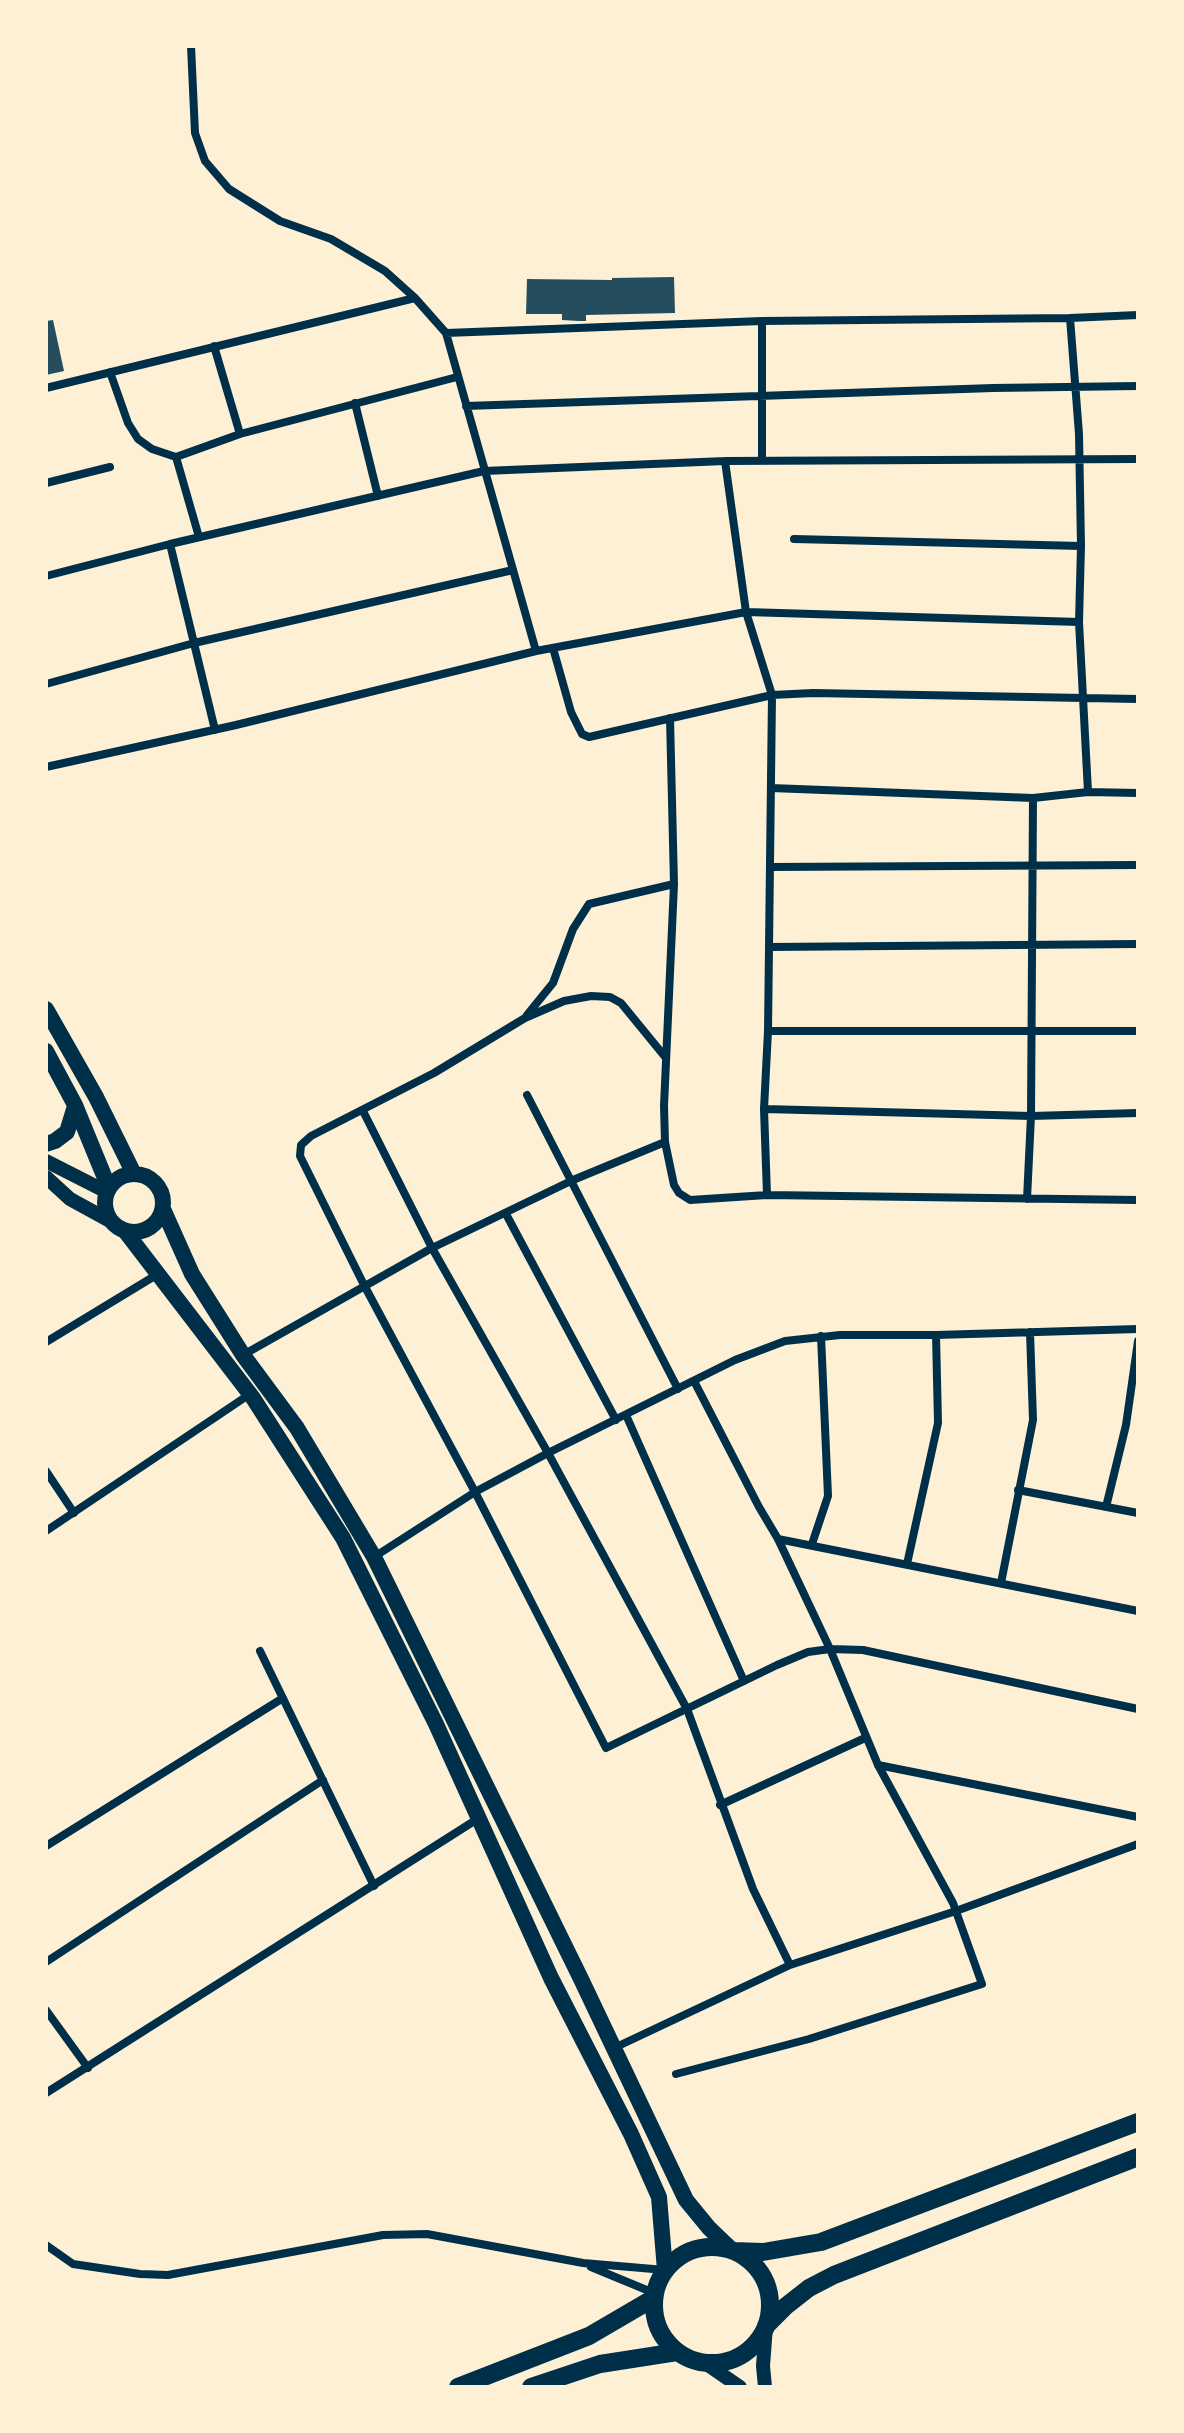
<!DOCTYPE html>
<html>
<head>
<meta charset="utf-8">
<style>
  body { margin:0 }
  #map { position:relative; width:1184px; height:2433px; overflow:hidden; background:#fdf0d5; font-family:Roboto,sans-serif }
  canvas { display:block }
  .frame { position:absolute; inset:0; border:48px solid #fdf0d5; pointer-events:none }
</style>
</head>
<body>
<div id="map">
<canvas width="1184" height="2433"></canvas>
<div class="frame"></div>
</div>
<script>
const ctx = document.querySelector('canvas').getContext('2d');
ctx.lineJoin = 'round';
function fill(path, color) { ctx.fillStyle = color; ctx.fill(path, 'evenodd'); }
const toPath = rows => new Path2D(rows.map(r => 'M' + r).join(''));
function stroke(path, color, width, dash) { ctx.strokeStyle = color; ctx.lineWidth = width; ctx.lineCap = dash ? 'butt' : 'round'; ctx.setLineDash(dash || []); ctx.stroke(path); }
fill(toPath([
  [674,277,675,313,586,315,586,321,579,321,562,320,562,314,526,314,527,279,612,280,612,278],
  [53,320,64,371,46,375,46,321]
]), '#264d5e');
stroke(toPath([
  [191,46,195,133,205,161,229,189,280,221,331,239,385,271,415,298,446,333,536,651],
  [1138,315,1070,318,1079,434,1081,546,1079,622,1088,792,1138,793],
  [762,321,762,461],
  [446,333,762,321,1070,318],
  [214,346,240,434],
  [110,372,128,423,138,439,152,449,176,457,240,434,457,377],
  [46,388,415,298],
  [355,403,378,496],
  [466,406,993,388,1138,386],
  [176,457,199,537],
  [725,461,746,612,772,695,768,1031,764,1109,767,1195],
  [46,483,110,467],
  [794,539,1081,546],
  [170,544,215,730],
  [46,576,170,544,484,471,725,461,1138,459],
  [553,648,571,712,582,734,589,737,772,695,813,693,1138,699],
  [46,684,194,643,513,570],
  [670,718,674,884,664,1106,665,1142,674,1185,679,1193,690,1200,767,1195,1138,1200],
  [46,767,236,725,536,651,746,612,1079,622],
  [771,788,1033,798,1088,792],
  [770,867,1138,865],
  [769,947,1138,944],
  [527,1015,553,983,573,929,589,904,674,884],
  [768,1031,1138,1031],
  [666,1058,621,1003,610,997,591,996,564,1001,525,1018,434,1073,311,1136,301,1145,300,1156,364,1285,475,1492,606,1748,777,1665,808,1652,830,1649,863,1650,1138,1709],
  [527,1095,678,1389],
  [764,1109,1031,1116,1138,1113],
  [363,1111,432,1248,548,1453,687,1709,753,1889,790,1965],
  [1027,1199,1031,1116,1033,798],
  [506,1214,616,1420],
  [46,1342,158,1274],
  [243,1355,432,1248,573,1180,665,1142],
  [626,1415,744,1681],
  [46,1471,74,1513],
  [1018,1490,1138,1513],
  [1106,1507,1126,1425,1138,1341],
  [46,1531,250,1394],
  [778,1539,1138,1611],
  [812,1544,828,1496,821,1336],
  [374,1557,475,1492,548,1453,735,1360,785,1341,840,1335,936,1335,1138,1329],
  [907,1564,938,1423,936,1335],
  [1001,1583,1033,1420,1030,1332],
  [260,1651,374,1886],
  [878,1765,1138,1817],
  [720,1805,865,1738],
  [46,1846,283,1698],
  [46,1962,323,1780],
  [46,2010,88,2068],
  [614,2048,790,1965,956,1911,1138,1844],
  [676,2074,809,2039,982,1984,953,1903,878,1765,830,1649,778,1539,759,1507,694,1381],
  [46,2093,479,1818],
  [46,2245,73,2264,140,2274,168,2275,383,2235,427,2234,583,2263,665,2270],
  [591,2267,654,2293]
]), '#003049', 8);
stroke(toPath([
  [46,1161,107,1192],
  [46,1177,70,1199,112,1222],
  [705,2363,740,2387],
  [765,2387,763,2366,766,2326]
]), '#003049', 14);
stroke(toPath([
  [46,1009,96,1097,134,1174],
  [46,1051,75,1105,109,1188],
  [46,1144,55,1141,67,1132,75,1106],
  '105 1203a29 29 0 1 1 58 0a29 29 0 1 1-58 0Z',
  [163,1209,192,1274,243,1355,297,1428,374,1557,581,1979,686,2200,709,2228,733,2251],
  [125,1231,253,1398,343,1538,436,1724,551,1978,631,2134,659,2197,665,2270]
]), '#003049', 16);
stroke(toPath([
  '654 2305a58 58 0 1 1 116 0a58 58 0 1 1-116 0Z',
  [733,2251,763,2252,821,2242,1138,2122],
  [766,2326,786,2306,809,2288,834,2275,1138,2157],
  [458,2387,589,2336,654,2298],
  [531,2387,600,2364,677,2352]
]), '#003049', 18);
</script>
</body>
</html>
